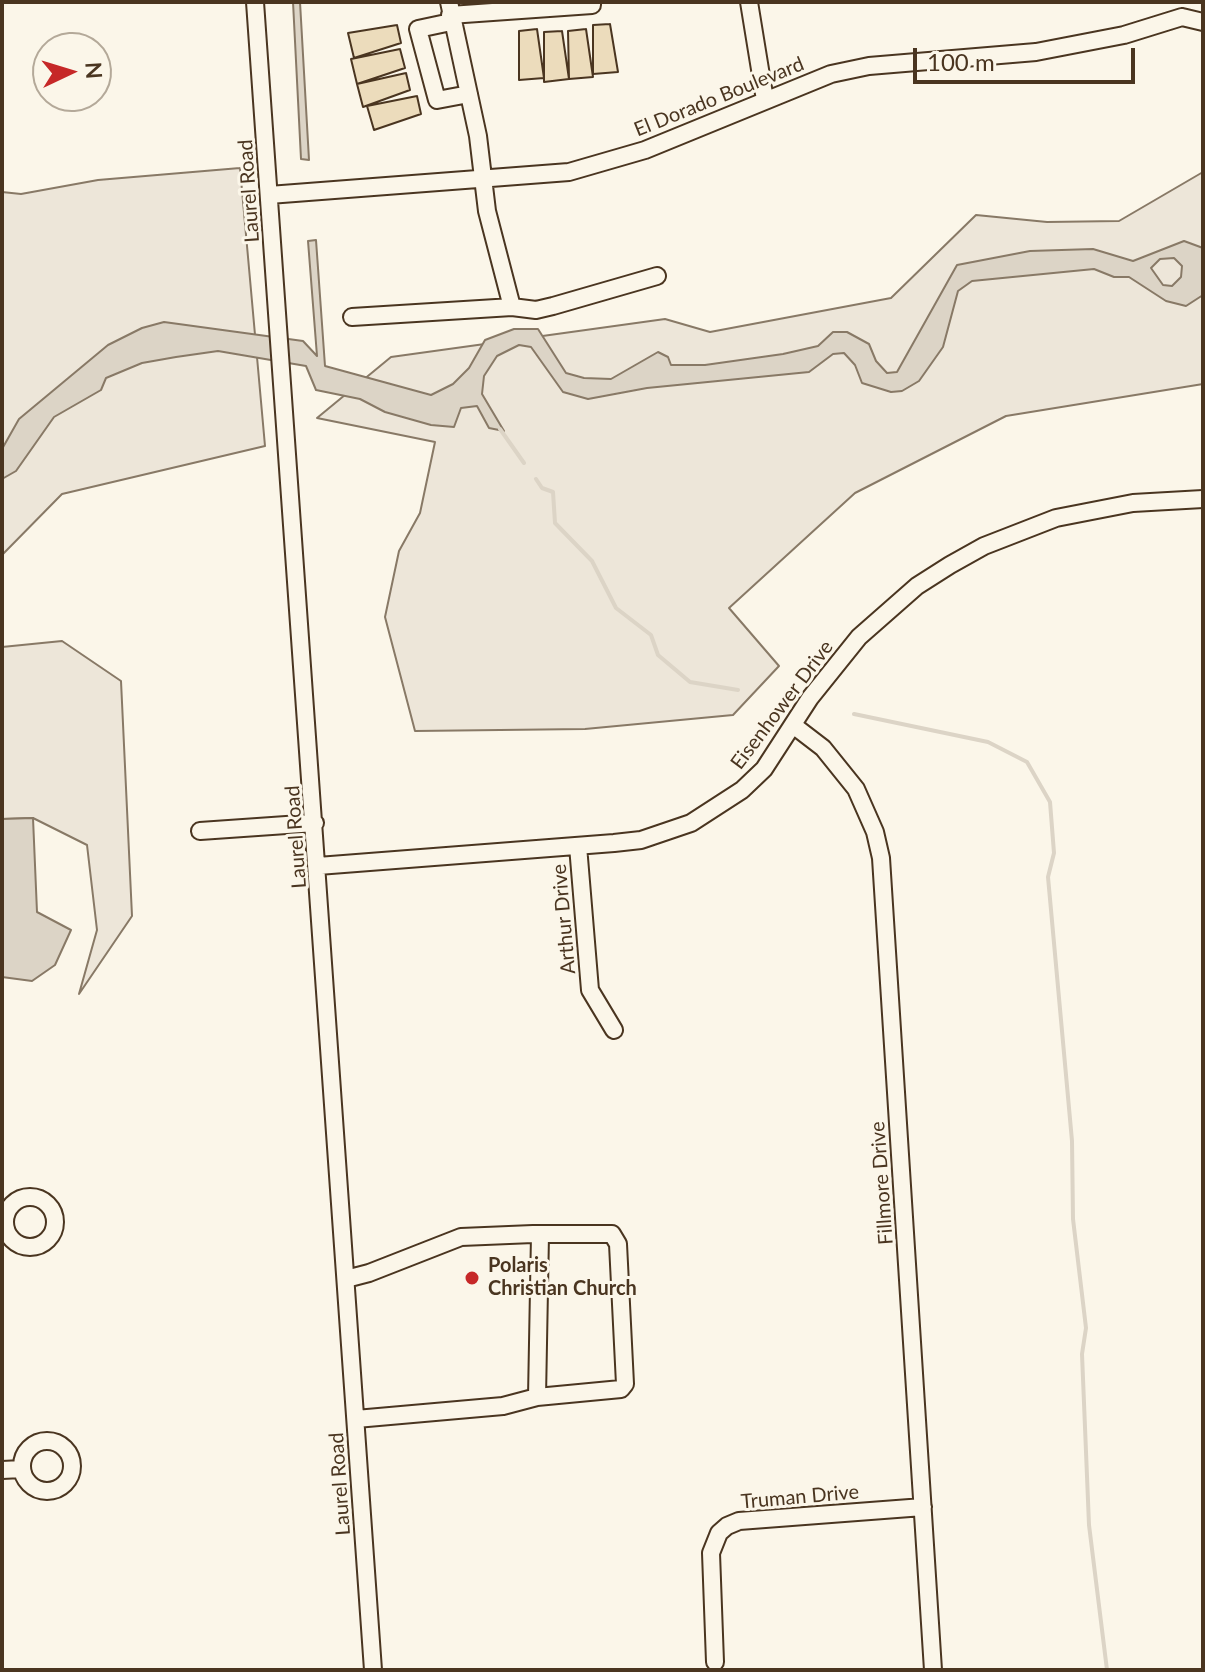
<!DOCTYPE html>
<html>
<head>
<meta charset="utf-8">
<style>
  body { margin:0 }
  #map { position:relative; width:1205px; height:1672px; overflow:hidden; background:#fbf6e9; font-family:Lato,sans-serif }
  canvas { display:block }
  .frame { position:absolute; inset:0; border:4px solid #4a3520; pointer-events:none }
  .north { position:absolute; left:32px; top:32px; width:80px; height:80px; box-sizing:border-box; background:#fbf6e9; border:2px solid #b4a999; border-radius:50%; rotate:86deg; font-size:22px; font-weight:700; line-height:32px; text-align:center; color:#4a3520 }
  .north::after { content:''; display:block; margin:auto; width:28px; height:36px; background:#c62828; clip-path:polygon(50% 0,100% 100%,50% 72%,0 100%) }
  .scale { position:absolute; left:913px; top:48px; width:222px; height:36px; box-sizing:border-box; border:4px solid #4a3520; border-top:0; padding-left:10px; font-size:24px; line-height:28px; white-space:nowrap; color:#4a3520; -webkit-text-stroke:6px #fbf6e9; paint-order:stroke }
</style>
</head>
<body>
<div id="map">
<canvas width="1205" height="1672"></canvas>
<div class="frame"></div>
<div class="north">N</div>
<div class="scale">100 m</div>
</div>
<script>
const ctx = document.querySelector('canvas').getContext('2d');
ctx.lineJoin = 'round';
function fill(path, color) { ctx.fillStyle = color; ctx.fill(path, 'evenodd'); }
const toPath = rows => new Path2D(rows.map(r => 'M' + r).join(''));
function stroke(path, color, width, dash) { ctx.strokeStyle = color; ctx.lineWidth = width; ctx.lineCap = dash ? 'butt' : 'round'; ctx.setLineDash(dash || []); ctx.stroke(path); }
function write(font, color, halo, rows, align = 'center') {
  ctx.font = font + ' Lato,sans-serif'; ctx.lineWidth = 6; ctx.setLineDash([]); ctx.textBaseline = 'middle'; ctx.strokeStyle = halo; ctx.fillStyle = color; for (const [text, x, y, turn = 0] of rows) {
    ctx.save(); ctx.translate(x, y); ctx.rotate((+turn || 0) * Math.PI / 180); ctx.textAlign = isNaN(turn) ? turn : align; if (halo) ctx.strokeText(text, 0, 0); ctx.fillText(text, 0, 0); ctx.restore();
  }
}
const green = toPath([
  [240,168,265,446,62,494,2,555,2,192,21,194,98,180,240,168],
  [1203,172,1203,384,1006,416,855,493,729,608,779,666,733,715,585,729,415,731,385,617,399,551,420,513,435,442,317,418,391,357,665,319,710,332,891,298,976,215,1047,222,1119,221,1203,172],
  [62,641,121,681,132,916,79,994,97,930,87,845,33,818,2,819,2,647,62,641]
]);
fill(green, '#ede6d9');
stroke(green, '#887966', 2);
const water = toPath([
  [293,2,300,2,309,160,301,159,293,2],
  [316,240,325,366,431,395,453,384,469,368,485,340,514,329,538,329,566,373,584,378,611,379,658,352,668,357,671,365,705,365,783,354,818,346,833,332,847,332,869,344,876,361,887,373,897,372,957,265,1030,251,1093,249,1133,261,1184,241,1203,248,1203,295,1186,306,1166,301,1129,277,1114,277,1094,269,972,281,958,291,943,347,919,381,902,391,891,392,862,383,855,365,844,353,833,354,809,372,647,388,588,399,563,392,531,347,519,345,497,356,484,376,482,394,504,431,489,428,477,406,461,408,454,427,431,425,385,412,360,399,316,390,306,366,218,351,176,357,142,363,106,378,101,390,54,417,16,471,2,479,2,449,19,419,108,345,142,328,164,322,303,341,317,356,308,241,316,240],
  [1174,258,1182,266,1181,277,1172,286,1163,285,1151,268,1160,259,1174,258],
  [33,818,37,912,71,930,55,965,32,981,2,977,2,819,33,818]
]);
fill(water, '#dcd4c6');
stroke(water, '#887966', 2);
stroke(toPath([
  [500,429,524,463],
  [536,479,542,488,553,492,555,523,592,561,616,608,651,635,658,655,690,682,738,690],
  [854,714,988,742,1027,762,1050,802,1054,853,1048,877,1072,1141,1073,1219,1086,1328,1082,1354,1089,1525,1107,1670]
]), '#dcd4c6', 4);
const building = toPath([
  [610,24,618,72,593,74,593,25,610,24],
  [397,25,401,43,354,58,348,33,397,25],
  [537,29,544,78,519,80,519,31,537,29],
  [586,29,593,77,569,79,568,31,586,29],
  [562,31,569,79,544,82,544,32,562,31],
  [400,49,405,68,357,84,351,59,400,49],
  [406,73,410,90,363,107,357,84,406,73],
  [417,96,421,114,374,130,367,106,417,96]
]);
fill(building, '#ecdcbc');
stroke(building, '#4a3520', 2);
const minor = toPath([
  [255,2,373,1670],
  [749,2,765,100],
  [450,15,592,5,592,2],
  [1182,17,1203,22],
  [451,22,418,29,437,100,469,94],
  [269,195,569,172,645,150,831,74,869,66,1036,52,1124,35,1182,17],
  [512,307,536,310,553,306,657,276],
  [352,317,512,307,487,211,478,136,449,2],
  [793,725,823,748,856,789,875,832,881,858,933,1670],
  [200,831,315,823],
  [578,846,590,990,614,1030],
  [318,866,614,843,641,840,691,823,742,790,764,769,810,698,859,637,917,586,950,565,984,546,1056,518,1133,503,1203,499],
  '5 1222a25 25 0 1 1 50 0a25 25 0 1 1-50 0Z',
  [346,1279,369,1273,461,1237,533,1234,612,1234,618,1244,625,1384,621,1389,537,1397,540,1235],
  [356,1419,503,1406,537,1397],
  '22 1466a25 25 0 1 1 50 0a25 25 0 1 1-50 0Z',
  [2,1470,22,1469],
  [715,1662,711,1553,719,1533,727,1526,739,1521,923,1507]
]);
stroke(minor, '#4a3520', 20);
stroke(minor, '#fbf6e9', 16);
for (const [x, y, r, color] of [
  [472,1278,8,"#c62828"]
]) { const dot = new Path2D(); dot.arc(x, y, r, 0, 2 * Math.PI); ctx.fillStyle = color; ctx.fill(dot); stroke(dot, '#fbf6e9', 3); }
write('20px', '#4a3520', '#fbf6e9', [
  ["El Dorado Boulevard",719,97,-22],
  ["Laurel Road",249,191,-94],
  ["Eisenhower Drive",782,705,-53],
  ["Laurel Road",296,837,-94],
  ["Arthur Drive",564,919,-95],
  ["Fillmore Drive",882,1183,-94],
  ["Laurel Road",340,1484,-94],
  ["Truman Drive",800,1497,-5]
]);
write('bold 20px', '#4a3520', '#fbf6e9', [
  ["Polaris",488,1266],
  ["Christian Church",488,1289]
], 'left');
</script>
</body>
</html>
